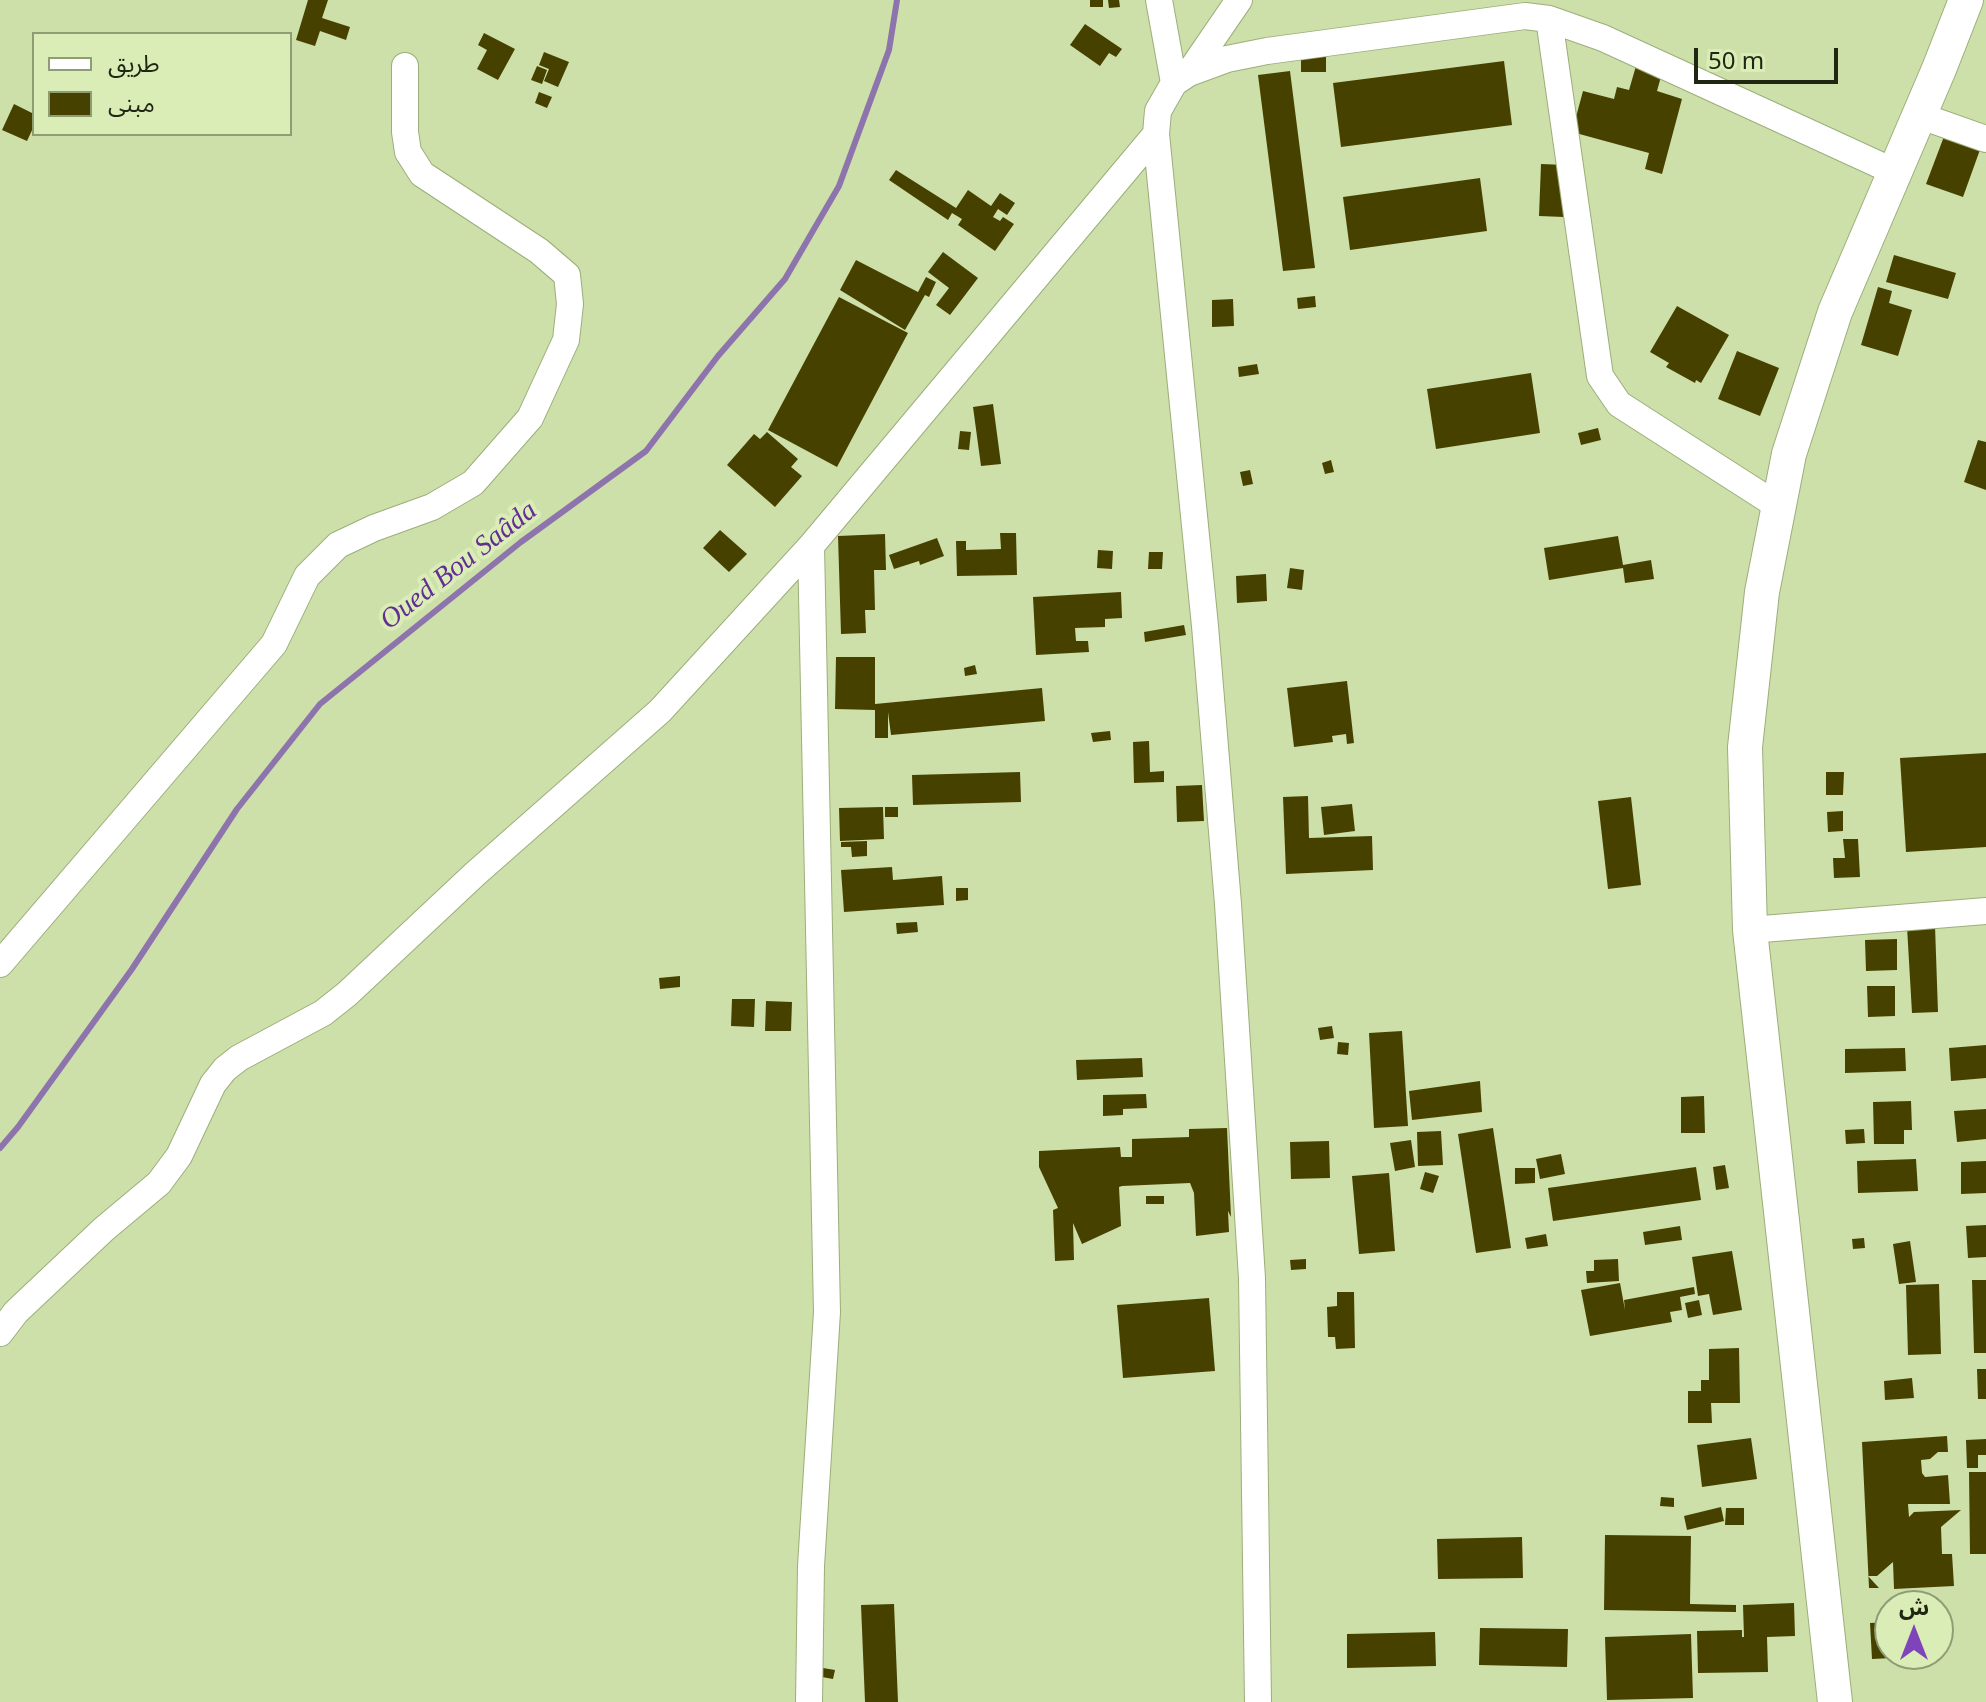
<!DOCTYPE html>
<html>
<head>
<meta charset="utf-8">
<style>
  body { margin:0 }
  #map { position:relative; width:1986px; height:1702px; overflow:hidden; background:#cde0aa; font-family:Georgia,"Noto Sans Arabic",serif }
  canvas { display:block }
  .legend { position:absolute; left:32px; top:32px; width:260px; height:104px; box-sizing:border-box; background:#daedb7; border:2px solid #8f9d75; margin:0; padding:10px 14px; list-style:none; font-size:24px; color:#1f2611 }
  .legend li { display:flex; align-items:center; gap:16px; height:40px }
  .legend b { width:40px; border:2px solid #8f9d75 }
  .north { position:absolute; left:1874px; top:1590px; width:80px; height:80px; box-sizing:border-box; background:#daedb7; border:2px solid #8f9d75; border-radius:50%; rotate:0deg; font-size:22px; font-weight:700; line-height:32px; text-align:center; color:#1f2611 }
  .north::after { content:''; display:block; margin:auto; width:28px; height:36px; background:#7f44ba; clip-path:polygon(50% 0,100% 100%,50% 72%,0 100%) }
  .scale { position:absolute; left:1694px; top:48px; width:144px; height:36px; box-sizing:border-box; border:4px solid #1f2611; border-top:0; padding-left:10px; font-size:24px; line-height:28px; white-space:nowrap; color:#1f2611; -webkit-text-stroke:6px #daedb7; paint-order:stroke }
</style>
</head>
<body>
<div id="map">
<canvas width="1986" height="1702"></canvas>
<ul class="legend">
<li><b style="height:10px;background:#fff"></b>طريق</li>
<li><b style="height:22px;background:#474100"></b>مبنى</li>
</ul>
<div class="north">ش</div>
<div class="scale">50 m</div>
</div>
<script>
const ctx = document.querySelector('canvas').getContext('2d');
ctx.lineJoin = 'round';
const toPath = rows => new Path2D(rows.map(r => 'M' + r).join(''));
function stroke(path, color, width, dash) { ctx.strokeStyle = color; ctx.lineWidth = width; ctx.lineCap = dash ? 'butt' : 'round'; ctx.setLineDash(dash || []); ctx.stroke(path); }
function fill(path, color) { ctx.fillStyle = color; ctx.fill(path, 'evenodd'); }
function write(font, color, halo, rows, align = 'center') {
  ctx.font = font + ' Georgia,serif'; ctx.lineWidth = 8; ctx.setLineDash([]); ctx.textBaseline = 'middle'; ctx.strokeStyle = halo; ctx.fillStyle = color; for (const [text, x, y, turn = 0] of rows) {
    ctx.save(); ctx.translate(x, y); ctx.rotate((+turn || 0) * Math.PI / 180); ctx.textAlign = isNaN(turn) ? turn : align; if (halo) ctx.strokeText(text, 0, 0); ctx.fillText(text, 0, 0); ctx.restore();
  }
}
stroke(toPath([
  [0,1148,18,1127,132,969,237,809,320,704,521,542,646,451,718,356,785,279,839,186,889,50,897,0]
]), '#8e74ac', 6);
fill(toPath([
  [308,0,328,0,322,18,350,27,346,40,320,31,315,46,296,40],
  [1090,0,1103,0,1103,7,1090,7],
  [1108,0,1119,0,1120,7,1109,8],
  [1085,24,1122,49,1116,57,1109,53,1100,66,1070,45],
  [484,33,515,49,498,80,477,69,487,50,478,45],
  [544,52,569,62,558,87,544,81,549,69,539,65],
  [1301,52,1326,53,1326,72,1301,72],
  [1504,61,1512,125,1341,147,1333,83],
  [537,66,547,70,542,84,531,80],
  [1636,66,1662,73,1657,91,1682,99,1662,174,1645,169,1649,153,1572,132,1583,91,1614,99,1617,87,1629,90],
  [1290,71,1315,268,1283,271,1258,75],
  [539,92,552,97,547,108,535,103],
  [14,104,34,114,34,126,27,141,2,130],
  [1951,118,1986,133,1963,197,1926,184],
  [1541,164,1566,165,1564,217,1539,216],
  [896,170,956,208,968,190,991,206,1000,193,1015,203,1007,215,998,209,993,217,1000,221,1003,217,1014,224,995,251,958,225,962,219,952,213,948,220,889,180],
  [1480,178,1487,231,1350,250,1343,197],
  [943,252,978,278,950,315,936,305,949,288,928,272],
  [1894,255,1956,273,1948,299,1886,282],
  [856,260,918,292,926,277,936,282,929,297,925,295,905,330,840,290],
  [1878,287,1892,291,1889,303,1912,310,1898,356,1861,345],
  [1315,296,1316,307,1298,309,1297,298],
  [839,297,908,333,837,467,768,430],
  [1233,299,1234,326,1212,327,1212,300],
  [1677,306,1729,335,1701,383,1696,380,1695,383,1666,367,1669,363,1650,352],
  [1737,351,1779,368,1760,416,1718,399],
  [1257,364,1259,374,1239,377,1238,367],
  [1531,373,1540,433,1436,449,1427,389],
  [993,404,1001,464,981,466,973,407],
  [1598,428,1601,440,1581,445,1578,433],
  [960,431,971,432,969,450,958,449],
  [767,432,798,459,791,467,802,476,775,507,727,465,754,434,760,439],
  [1978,440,1986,442,1986,490,1964,482],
  [1331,460,1334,472,1325,474,1322,463],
  [1250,470,1253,484,1243,486,1240,472],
  [720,530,747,554,729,572,703,548],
  [1000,533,1016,533,1017,575,957,576,956,541,966,541,966,550,1001,549],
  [885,534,886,570,874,570,875,610,865,610,866,633,841,634,838,536],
  [1618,536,1623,565,1651,560,1654,579,1625,583,1623,568,1549,580,1544,548],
  [937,538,944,556,920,565,919,561,894,569,889,555],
  [1098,550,1113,551,1112,569,1097,568],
  [1149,552,1163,552,1162,569,1148,569],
  [1290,568,1304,570,1302,590,1287,588],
  [1266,574,1267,601,1237,603,1236,576],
  [1121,592,1122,618,1105,619,1105,627,1075,628,1076,641,1088,641,1089,652,1036,655,1033,597],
  [1184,625,1186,635,1145,642,1144,632],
  [836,657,875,657,875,704,1042,688,1045,721,891,735,888,712,888,738,875,738,875,710,835,709],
  [975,665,977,674,965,676,964,668],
  [1347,681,1354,743,1347,744,1346,734,1332,736,1333,742,1294,747,1287,688],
  [1110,731,1111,740,1093,742,1091,733],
  [1149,741,1150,772,1164,771,1164,782,1134,783,1133,742],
  [1986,753,1986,847,1906,852,1900,758],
  [1020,772,1021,802,913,805,912,775],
  [1826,772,1844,772,1843,795,1826,795],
  [1202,785,1204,821,1177,822,1176,786],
  [1308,796,1309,838,1372,836,1373,870,1286,874,1283,797],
  [1631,797,1641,885,1608,889,1598,801],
  [1352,804,1355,831,1324,835,1321,807],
  [883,807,884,839,840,841,839,808],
  [885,807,898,807,898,817,885,817],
  [1843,811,1843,831,1828,832,1827,812],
  [1843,839,1858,839,1860,877,1834,878,1833,858,1845,858],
  [867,841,867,856,852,857,851,847,841,847,841,842],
  [892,867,893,880,942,876,944,905,844,912,841,870],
  [956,888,968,888,968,900,956,901],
  [917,922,918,932,897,934,896,923],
  [1935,926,1938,1012,1912,1013,1907,927],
  [1897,939,1897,970,1866,971,1865,940],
  [680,976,680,987,660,989,659,978],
  [1867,986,1895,986,1895,1016,1868,1017],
  [732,999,755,999,754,1027,731,1026],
  [766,1001,792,1002,791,1031,765,1031],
  [1332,1026,1334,1038,1320,1040,1318,1028],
  [1402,1031,1408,1126,1374,1128,1369,1033],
  [1338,1042,1349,1043,1348,1055,1337,1054],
  [1986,1045,1986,1078,1951,1081,1949,1048],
  [1905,1048,1906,1071,1845,1073,1845,1049],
  [1142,1058,1143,1077,1077,1080,1076,1060],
  [1480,1081,1482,1112,1412,1120,1409,1091],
  [1146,1094,1147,1108,1123,1109,1123,1115,1103,1116,1103,1095],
  [1704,1096,1705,1133,1681,1133,1681,1097],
  [1911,1101,1912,1130,1904,1130,1904,1144,1874,1144,1873,1102],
  [1986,1109,1986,1139,1957,1142,1954,1111],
  [1227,1128,1231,1217,1228,1211,1229,1232,1196,1236,1194,1193,1190,1183,1122,1186,1119,1187,1121,1226,1082,1244,1073,1223,1074,1260,1055,1261,1053,1210,1058,1208,1039,1167,1039,1151,1120,1147,1121,1157,1132,1157,1132,1139,1189,1137,1189,1129],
  [1493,1128,1511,1248,1476,1253,1458,1134],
  [1864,1129,1865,1143,1846,1144,1845,1130],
  [1441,1131,1443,1165,1418,1166,1417,1132],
  [1411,1140,1415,1167,1395,1171,1390,1143],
  [1329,1141,1330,1178,1291,1179,1290,1142],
  [1561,1154,1565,1174,1540,1179,1536,1159],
  [1916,1159,1918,1191,1858,1193,1857,1161],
  [1986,1161,1986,1193,1961,1194,1961,1162],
  [1725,1165,1729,1188,1716,1190,1713,1167],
  [1696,1167,1701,1200,1553,1221,1548,1188],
  [1515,1168,1535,1168,1535,1183,1515,1184],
  [1425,1172,1439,1176,1433,1193,1420,1189],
  [1389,1173,1395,1251,1359,1254,1352,1176],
  [1146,1196,1164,1196,1164,1204,1146,1204],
  [1986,1225,1986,1257,1968,1258,1966,1226],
  [1680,1226,1682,1240,1645,1245,1643,1232],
  [1546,1234,1548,1246,1527,1249,1525,1238],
  [1864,1238,1865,1248,1853,1249,1852,1239],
  [1910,1241,1916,1282,1899,1284,1893,1244],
  [1732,1251,1742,1310,1713,1315,1709,1294,1698,1296,1692,1257],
  [1306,1259,1306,1269,1291,1270,1290,1260],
  [1618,1259,1619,1281,1587,1283,1586,1271,1594,1271,1594,1260],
  [1972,1280,1986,1280,1986,1353,1974,1353],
  [1620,1283,1625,1310,1624,1300,1694,1287,1695,1294,1680,1297,1682,1310,1670,1312,1672,1322,1590,1336,1581,1290],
  [1939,1284,1941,1354,1908,1355,1906,1285],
  [1337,1292,1354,1292,1355,1348,1336,1349,1335,1337,1328,1337,1327,1307,1337,1306],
  [1209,1298,1215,1371,1123,1378,1117,1305],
  [1699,1300,1702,1315,1688,1318,1685,1303],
  [1739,1348,1740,1403,1711,1403,1712,1423,1688,1423,1688,1391,1701,1391,1701,1380,1709,1380,1709,1349],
  [1977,1369,1986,1369,1986,1399,1978,1399],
  [1912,1378,1914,1398,1885,1400,1884,1381],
  [1947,1436,1948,1452,1938,1452,1930,1459,1921,1460,1922,1473,1925,1477,1948,1475,1950,1504,1908,1504,1909,1517,1914,1512,1961,1510,1941,1527,1942,1554,1952,1554,1954,1586,1894,1589,1893,1562,1877,1576,1868,1576,1879,1588,1869,1588,1862,1442],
  [1751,1438,1757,1479,1702,1487,1697,1445],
  [1986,1439,1986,1455,1978,1455,1978,1468,1967,1468,1966,1440],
  [1969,1472,1986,1472,1986,1554,1970,1554],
  [1661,1497,1674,1498,1674,1507,1660,1506],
  [1721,1507,1724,1521,1687,1530,1684,1516],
  [1726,1508,1744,1508,1744,1525,1725,1525],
  [1605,1535,1691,1536,1690,1604,1736,1605,1736,1612,1604,1610],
  [1522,1537,1523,1578,1438,1579,1437,1539],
  [1794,1603,1795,1636,1767,1637,1768,1672,1698,1673,1697,1631,1742,1630,1742,1637,1744,1637,1743,1605],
  [894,1604,898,1702,865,1702,861,1605],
  [1890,1622,1890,1654,1913,1654,1913,1657,1872,1659,1870,1623],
  [1480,1628,1568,1629,1567,1667,1479,1665],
  [1435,1632,1436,1666,1347,1668,1347,1634],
  [1691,1634,1693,1698,1607,1700,1605,1637],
  [823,1668,835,1670,833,1679,822,1677]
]), '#474100');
const minor = toPath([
  [1159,0,1174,83],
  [1549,19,1600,376,1619,404,1778,506],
  [1189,73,1239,0],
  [1918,115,1986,139],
  [1750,930,1986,911],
  [0,964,274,644,307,576,338,545,374,528,432,507,473,483,530,418,566,340,570,304,567,275,539,251,422,174,408,152,405,132,405,66],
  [0,1333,16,1312,104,1229,159,1183,179,1156,213,1084,225,1069,239,1058,323,1013,347,994,475,874,660,711,811,546,1156,134],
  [809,1702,811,1566,827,1312,811,546],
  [1258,1702,1252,1278,1228,904,1205,626,1156,134,1158,111,1174,83,1189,73,1227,59,1267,51,1525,16,1549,19,1603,38,1895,172]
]);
const major = toPath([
  [1835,1702,1750,930,1745,747,1762,592,1789,454,1835,312,1939,69,1966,0]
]);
stroke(minor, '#9cae7a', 28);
stroke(major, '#9cae7a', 36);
stroke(minor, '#fff', 26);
stroke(major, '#fff', 34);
write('italic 28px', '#622e93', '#daedb7', [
  ["Oued Bou Saâda",459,566,-38]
]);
</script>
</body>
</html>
